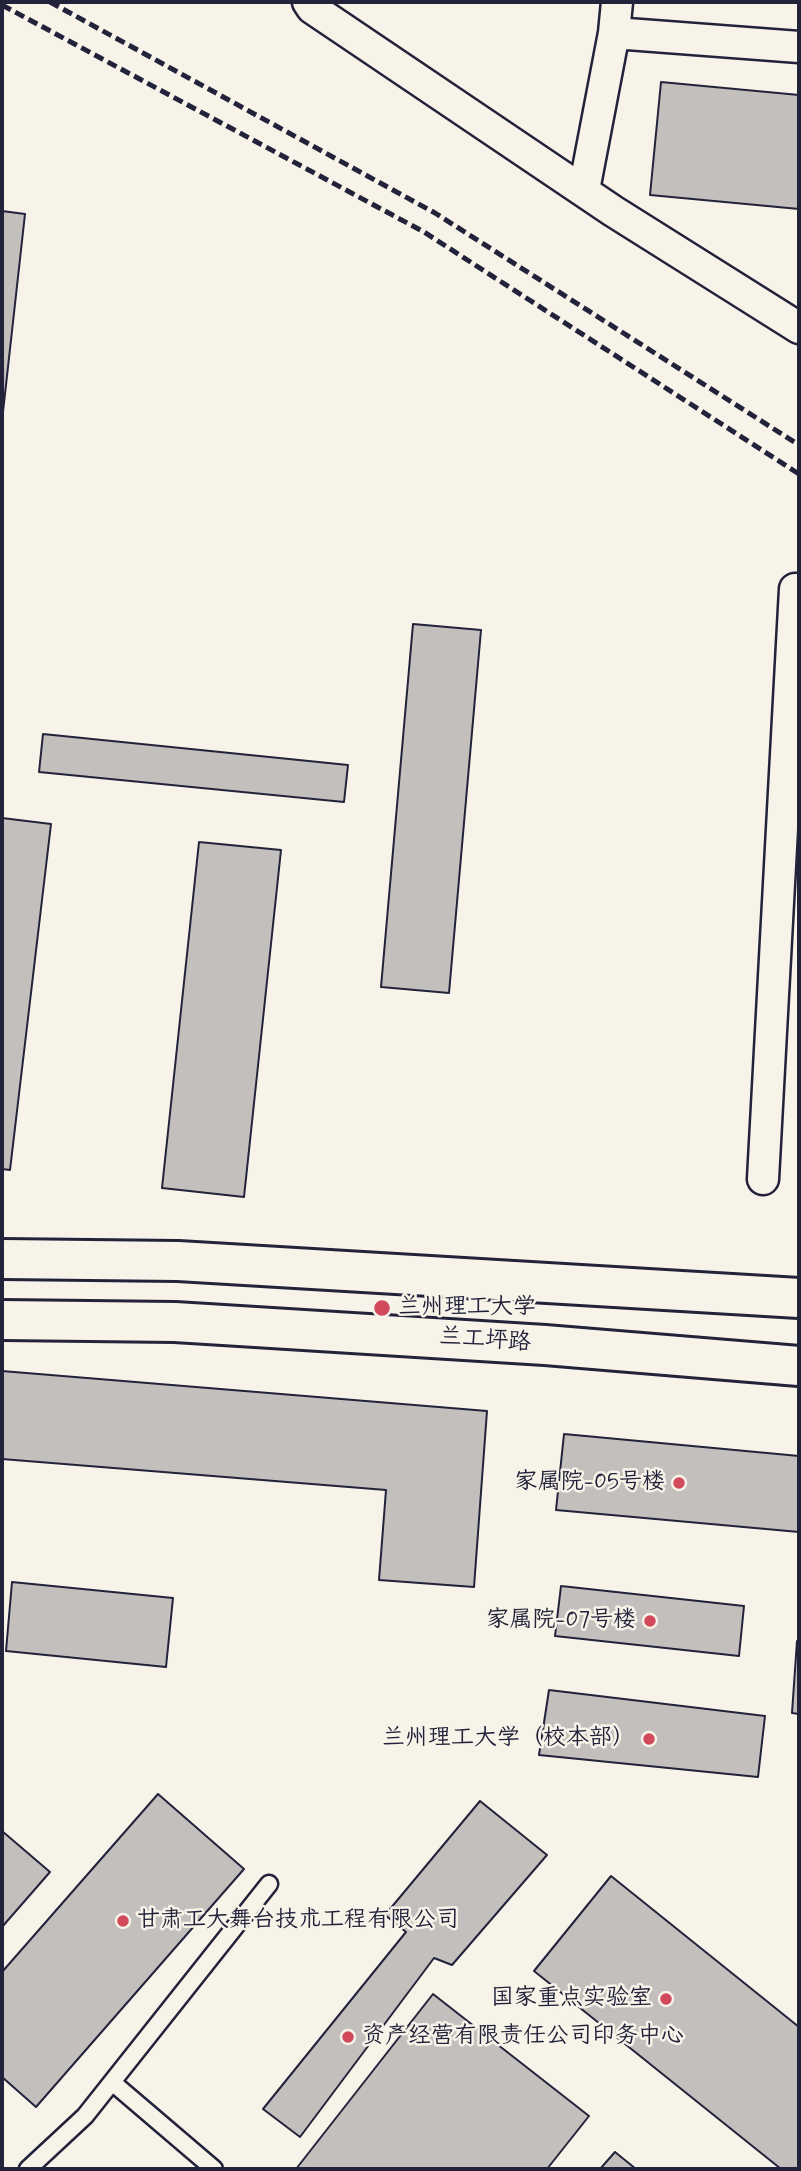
<!DOCTYPE html>
<html>
<head>
<meta charset="utf-8">
<style>
  body { margin:0 }
  #map { position:relative; width:801px; height:2171px; overflow:hidden; background:#f7f3e8; font-family:Mynerve,sans-serif }
  canvas { display:block }
  .frame { position:absolute; inset:0; border:4px solid #22223b; pointer-events:none }
</style>
</head>
<body>
<div id="map">
<canvas width="801" height="2171"></canvas>
<div class="frame"></div>
</div>
<script>
const ctx = document.querySelector('canvas').getContext('2d');
ctx.lineJoin = 'round';
function fill(path, color) { ctx.fillStyle = color; ctx.fill(path, 'evenodd'); }
const toPath = rows => new Path2D(rows.map(r => 'M' + r).join(''));
function stroke(path, color, width, dash) { ctx.strokeStyle = color; ctx.lineWidth = width; ctx.lineCap = dash ? 'butt' : 'round'; ctx.setLineDash(dash || []); ctx.stroke(path); }
function write(font, color, halo, rows, align = 'center') {
  ctx.font = font + ' Mynerve,"LXGW WenKai TC",sans-serif'; ctx.lineWidth = 5; ctx.setLineDash([]); ctx.textBaseline = 'middle'; ctx.strokeStyle = halo; ctx.fillStyle = color; for (const [text, x, y, turn = 0] of rows) {
    ctx.save(); ctx.translate(x, y); ctx.rotate((+turn || 0) * Math.PI / 180); ctx.textAlign = isNaN(turn) ? turn : align; if (halo) ctx.strokeText(text, 0, 0); ctx.fillText(text, 0, 0); ctx.restore();
  }
}
const building = toPath([
  [661,82,799,95,799,209,650,195,661,82],
  [2,211,25,214,2,421,2,211],
  [413,624,481,630,449,993,381,987,413,624],
  [43,734,348,765,344,802,39,772,43,734],
  [2,818,51,824,10,1170,2,1169,2,818],
  [199,842,281,850,244,1197,162,1188,199,842],
  [2,1371,487,1411,474,1587,379,1580,386,1490,2,1459,2,1371],
  [564,1434,799,1456,799,1532,556,1510,564,1434],
  [12,1582,173,1598,166,1667,6,1651,12,1582],
  [561,1586,744,1606,739,1656,555,1636,561,1586],
  [797,1641,799,1641,799,1714,792,1713,797,1641],
  [549,1690,765,1716,758,1777,539,1755,549,1690],
  [158,1794,244,1869,36,2107,2,2077,2,1972,158,1794],
  [480,1801,547,1855,452,1965,434,1958,300,2137,263,2109,406,1932,385,1915,480,1801],
  [2,1831,50,1872,2,1927,2,1831],
  [611,1876,799,2027,799,2169,781,2169,534,1971,611,1876],
  [433,1994,589,2116,547,2169,296,2169,433,1994],
  [615,2152,636,2169,600,2169,615,2152]
]);
fill(building, '#c2bfbd');
stroke(building, '#22223b', 2);
const lane = toPath([
  [112,2082,214,2169],
  [28,2169,85,2116,269,1884]
]);
const street = toPath([
  [308,2,312,8,613,211,799,328],
  [617,2,614,33,799,47],
  [584,190,614,33],
  [763,1179,795,589]
]);
const highway = toPath([
  [2,1259,178,1261,799,1298],
  [2,1320,175,1322,545,1345,799,1366]
]);
stroke(lane, '#22223b', 21);
stroke(street, '#22223b', 35);
stroke(highway, '#22223b', 44);
stroke(lane, '#f7f3e8', 16);
stroke(street, '#f7f3e8', 30);
stroke(highway, '#f7f3e8', 38);
stroke(toPath([
  [50,2,435,213,799,445],
  [2,5,424,232,799,474]
]), '#22223b', 5, [10, 5]);
for (const [x, y, r, color] of [
  [382,1308,9,"#d1495b"],
  [679,1483,7,"#d1495b"],
  [650,1621,7,"#d1495b"],
  [649,1739,7,"#d1495b"],
  [123,1921,7,"#d1495b"],
  [666,1999,7,"#d1495b"],
  [348,2037,7,"#d1495b"]
]) { const dot = new Path2D(); dot.arc(x, y, r, 0, 2 * Math.PI); ctx.fillStyle = color; ctx.fill(dot); stroke(dot, '#f7f3e8', 2.5); }
write('23px', '#22223b', '#f7f3e8', [
  ["兰州理工大学",398,1308,"left"],
  ["家属院-05号楼",665,1483],
  ["家属院-07号楼",636,1621],
  ["兰州理工大学（校本部）",635,1739],
  ["甘肃工大舞台技术工程有限公司",137,1921,"left"],
  ["国家重点实验室",652,1999],
  ["资产经营有限责任公司印务中心",362,2037,"left"]
], 'right');
write('23px', '#22223b', '#f7f3e8', [
  ["兰工坪路",485,1341,4]
]);
</script>
</body>
</html>
